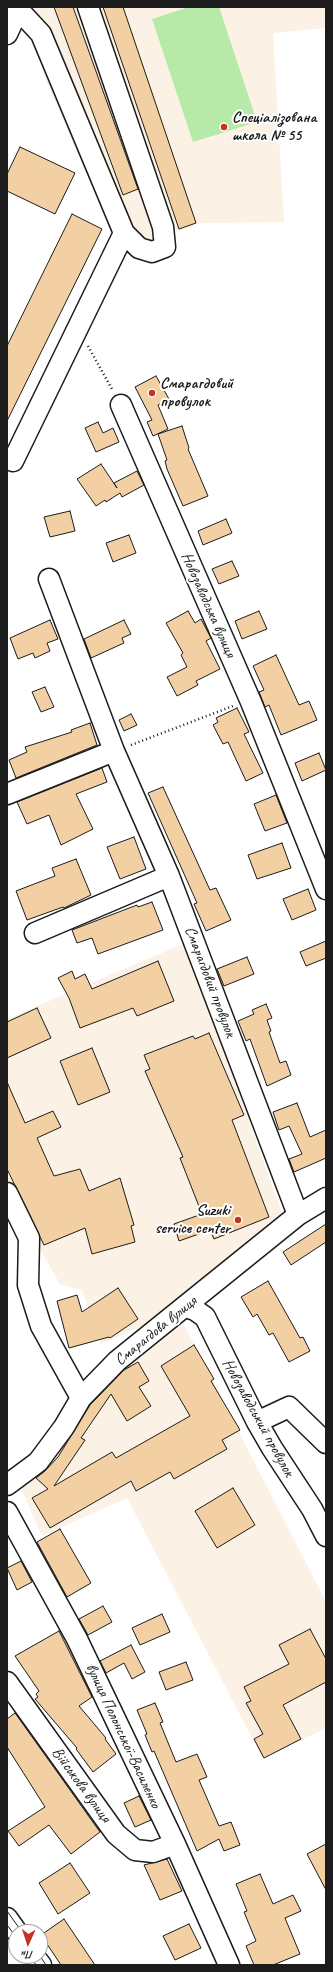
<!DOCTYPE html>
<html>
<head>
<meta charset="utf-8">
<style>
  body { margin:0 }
  #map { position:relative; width:333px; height:1972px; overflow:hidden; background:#fff; font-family:Caveat,sans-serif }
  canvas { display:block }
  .frame { position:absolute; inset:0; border:8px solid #1c1c1c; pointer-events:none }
  .north { position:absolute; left:8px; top:1924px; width:40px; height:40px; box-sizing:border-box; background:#fff; border:1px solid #a4a4a4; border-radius:50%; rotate:183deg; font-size:11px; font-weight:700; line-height:16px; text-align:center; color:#1c1c1c }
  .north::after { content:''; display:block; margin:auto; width:14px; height:18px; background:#c8321e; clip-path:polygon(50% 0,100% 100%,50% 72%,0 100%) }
</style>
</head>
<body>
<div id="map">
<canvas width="333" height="1972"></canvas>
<div class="frame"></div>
<div class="north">Пн</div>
</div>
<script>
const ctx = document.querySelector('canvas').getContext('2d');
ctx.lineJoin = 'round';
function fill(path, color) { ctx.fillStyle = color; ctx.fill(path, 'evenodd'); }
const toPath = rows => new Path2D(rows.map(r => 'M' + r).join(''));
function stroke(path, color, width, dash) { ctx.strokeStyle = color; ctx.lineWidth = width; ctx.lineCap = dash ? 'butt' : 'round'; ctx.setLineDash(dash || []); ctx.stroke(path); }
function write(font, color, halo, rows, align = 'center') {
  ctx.font = font + ' Caveat,sans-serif'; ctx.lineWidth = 4; ctx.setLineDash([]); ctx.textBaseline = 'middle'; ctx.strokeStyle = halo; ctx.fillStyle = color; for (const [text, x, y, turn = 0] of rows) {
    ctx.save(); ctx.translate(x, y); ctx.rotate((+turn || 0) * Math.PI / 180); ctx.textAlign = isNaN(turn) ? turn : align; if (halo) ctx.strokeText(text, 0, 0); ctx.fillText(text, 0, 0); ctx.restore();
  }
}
fill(toPath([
  [25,7,326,7,326,28,273,33,284,222,201,223,121,253,44,76],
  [185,943,282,1213,152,1322,101,1344,82,1290,60,1284,42,1253,7,1181,7,1019],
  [183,1323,326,1602,326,1728,263,1759,127,1498,42,1536,19,1483,86,1400,112,1377]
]), '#fbf1e4');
fill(toPath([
  [189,7,219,7,257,122,193,142,152,19]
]), '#b7e9a9');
const building = toPath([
  [54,7,73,7,138,189,123,195,54,7],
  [103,7,123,7,196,223,179,229,103,7],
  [20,147,75,173,55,214,7,191,7,174,20,147],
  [72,214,102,229,7,421,7,346,72,214],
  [156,376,169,399,158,405,168,429,153,436,147,422,152,420,135,387,156,376],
  [98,422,103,433,113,428,119,442,96,452,85,428,98,422],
  [182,426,189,448,188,449,208,496,183,506,167,469,165,461,167,460,158,434,182,426],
  [101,464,117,488,114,483,137,471,144,485,122,497,120,493,106,502,105,500,96,506,77,479,101,464],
  [70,511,75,531,50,537,44,517,70,511],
  [226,519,232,533,203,545,198,531,226,519],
  [129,535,136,553,113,562,106,543,129,535],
  [232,561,239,576,219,584,212,569,232,561],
  [188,611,195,623,201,619,211,638,206,641,220,669,196,681,198,685,177,696,167,677,187,667,181,655,183,653,166,623,188,611],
  [259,611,267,629,242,639,235,621,259,611],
  [50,620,58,639,47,643,50,651,35,658,33,653,18,659,10,638,50,620],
  [124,620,131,634,122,638,124,643,91,658,84,639,124,620],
  [276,655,299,705,309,701,317,720,281,735,269,705,265,707,259,692,264,690,253,666,276,655],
  [45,687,54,707,41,712,32,692,45,687],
  [237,708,249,732,244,734,263,773,246,781,228,742,223,744,213,725,218,722,216,718,237,708],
  [131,714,137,725,124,731,119,720,131,714],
  [90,723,97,745,16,778,9,760,27,752,25,747,72,732,71,730,90,723],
  [319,753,326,770,302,781,295,763,319,753],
  [102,768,107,782,76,794,93,829,61,845,49,815,27,824,17,802,102,768],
  [163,787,210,890,216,888,231,920,206,931,194,904,197,903,148,793,163,787],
  [276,795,287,823,265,831,254,804,276,795],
  [134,837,146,869,120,879,107,847,134,837],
  [282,843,291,868,257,879,248,855,282,843],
  [76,859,91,895,64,908,63,907,27,920,16,891,55,876,52,868,76,859],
  [308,889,316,910,292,920,283,899,308,889],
  [152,902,163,930,98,954,92,938,77,943,72,930,137,905,138,907,152,902],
  [326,941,326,958,306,966,300,952,326,941],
  [247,957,254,974,224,986,217,969,247,957],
  [158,961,174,1001,137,1016,133,1008,80,1028,69,998,58,978,72,971,75,979,85,974,92,989,158,961],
  [266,1004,272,1018,267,1020,271,1031,269,1032,280,1063,286,1061,291,1075,267,1086,250,1039,246,1041,238,1021,254,1014,252,1010,266,1004],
  [37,1008,51,1038,7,1058,7,1022,37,1008],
  [209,1033,244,1115,232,1120,269,1217,214,1239,210,1230,179,1241,174,1224,202,1214,180,1158,183,1157,145,1071,150,1069,144,1055,193,1036,195,1039,209,1033],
  [92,1048,110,1092,78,1105,60,1061,92,1048],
  [7,1082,25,1123,53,1111,61,1127,37,1138,54,1176,80,1169,89,1191,120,1178,134,1225,131,1226,135,1242,92,1254,85,1228,44,1245,7,1169,7,1082],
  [297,1103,310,1137,326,1130,326,1158,294,1172,289,1159,302,1154,289,1126,279,1130,273,1112,297,1103],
  [326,1224,326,1242,291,1265,283,1252,326,1224],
  [268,1281,300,1338,303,1337,310,1351,289,1362,273,1333,269,1335,257,1314,253,1317,241,1297,268,1281],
  [118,1288,138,1319,110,1338,109,1337,69,1348,57,1301,77,1295,82,1312,118,1288],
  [194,1345,214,1379,211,1381,240,1430,222,1440,227,1449,174,1479,170,1472,136,1491,131,1481,50,1528,32,1498,48,1489,36,1478,45,1471,58,1457,90,1405,124,1370,138,1362,149,1381,139,1387,151,1406,127,1421,111,1394,81,1438,85,1440,54,1486,112,1452,116,1458,190,1416,161,1366,194,1345],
  [233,1488,255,1525,217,1548,195,1511,233,1488],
  [60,1529,91,1583,67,1597,37,1542,60,1529],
  [21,1561,32,1582,17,1590,7,1568,21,1561],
  [103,1606,112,1622,88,1635,79,1619,103,1606],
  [162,1614,170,1632,140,1645,132,1628,162,1614],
  [310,1629,326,1659,326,1682,283,1705,301,1739,264,1758,254,1739,263,1734,246,1703,251,1701,244,1687,289,1664,279,1645,310,1629],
  [59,1631,92,1697,79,1706,106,1738,105,1739,116,1754,93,1772,76,1749,77,1748,35,1699,38,1697,36,1694,39,1691,15,1656,59,1631],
  [131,1645,145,1672,132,1679,124,1663,106,1673,100,1661,131,1645],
  [186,1662,193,1680,166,1690,159,1672,186,1662],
  [155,1703,163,1722,160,1723,176,1762,197,1754,207,1777,199,1780,219,1826,231,1822,240,1845,224,1851,219,1839,197,1851,154,1751,152,1752,145,1735,147,1734,137,1710,155,1703],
  [15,1713,100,1832,71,1854,49,1825,19,1846,8,1831,45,1807,7,1747,7,1719,15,1713],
  [139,1796,151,1820,135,1827,124,1803,139,1796],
  [326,1844,326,1890,307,1854,326,1844],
  [167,1859,182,1891,160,1900,144,1865,167,1859],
  [70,1863,90,1893,58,1914,39,1883,70,1863],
  [260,1874,273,1904,293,1895,301,1911,285,1918,300,1954,273,1965,254,1965,246,1946,256,1941,244,1912,247,1911,236,1884,260,1874],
  [64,1919,95,1965,61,1965,41,1935,64,1919],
  [189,1924,201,1948,175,1960,163,1936,189,1924]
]);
fill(building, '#f3d0a4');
stroke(building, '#1c1c1c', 1);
const minor = toPath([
  [16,7,41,34,124,233,139,248,152,252,165,247,163,227,88,7],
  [7,34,14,19,16,7],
  [121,405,251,702,326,889],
  [13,461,124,233],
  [49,579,114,751,169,876,298,1215],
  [7,794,114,751],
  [35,933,169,876],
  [7,1193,29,1238,28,1285,41,1326,81,1398],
  [185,1307,195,1310,205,1317,257,1422,272,1448,312,1509,326,1536],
  [257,1422,289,1407,326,1443],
  [7,1485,38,1462,64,1427,81,1398,117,1361,298,1215,326,1198],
  [7,1512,77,1639,175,1844,229,1965],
  [7,1682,116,1834,135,1850,153,1852,175,1844],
  [7,1918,17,1932],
  [34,1956,41,1965]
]);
stroke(minor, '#1c1c1c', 23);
stroke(toPath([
  [88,346,113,391],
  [131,745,233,706]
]), '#1c1c1c', 2.5, [1, 3]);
stroke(minor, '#fff', 20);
stroke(toPath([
  [7,1911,22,1932],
  [7,1925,16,1937],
  [30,1956,36,1965],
  [40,1956,46,1965]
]), '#1c1c1c', 1);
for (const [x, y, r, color] of [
  [224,127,4,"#c8321e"],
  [152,393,4,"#c8321e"],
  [238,1220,4,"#c8321e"]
]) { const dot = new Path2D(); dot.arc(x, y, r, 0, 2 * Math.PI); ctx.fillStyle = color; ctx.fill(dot); stroke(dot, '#fff', 1.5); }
write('bold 16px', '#1c1c1c', '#fff', [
  ["Спеціалізована",232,118],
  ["школа № 55",232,136],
  ["Смарагдовий",160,384],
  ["провулок",160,402],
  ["Suzuki",230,1211,"right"],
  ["service center",230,1229,"right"]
], 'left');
write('16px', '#1c1c1c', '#fff', [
  ["Новозаводська вулиця",208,605,66],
  ["Смарагдовий провулок",210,982,69],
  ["Смарагдова вулиця",156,1331,-39],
  ["Новозаводський провулок",258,1418,61],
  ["вулиця Полонської-Василенко",123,1736,65],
  ["Військова вулиця",81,1785,54]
]);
</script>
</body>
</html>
